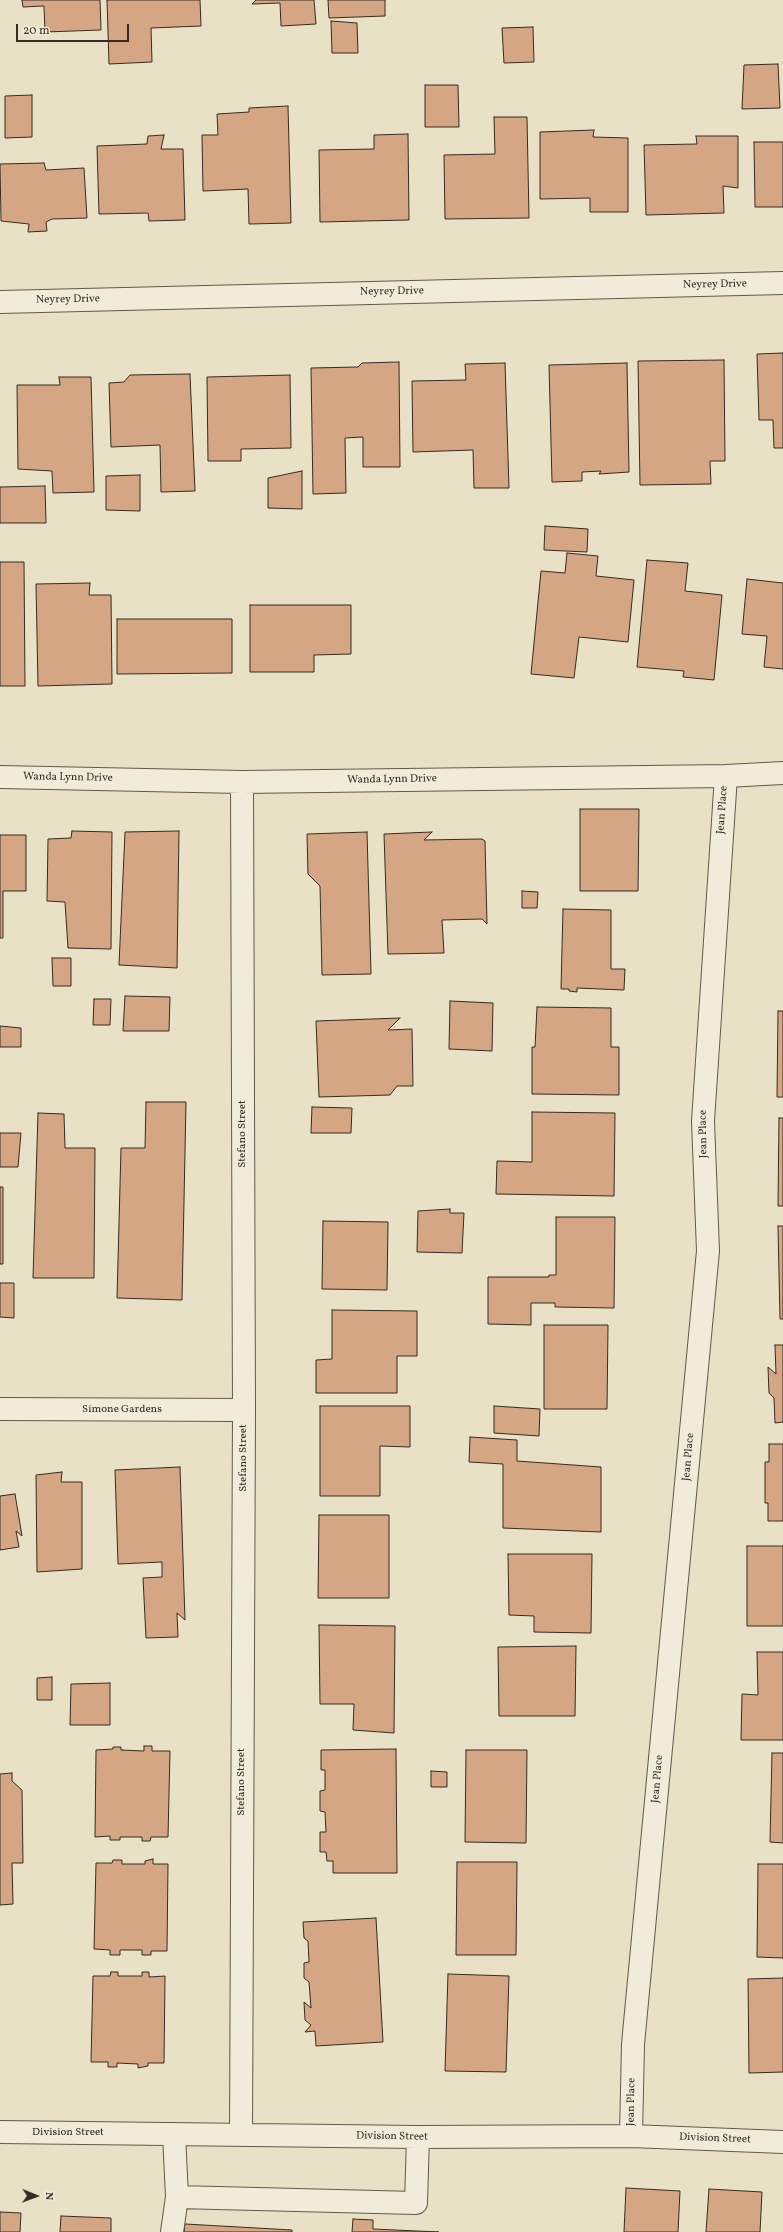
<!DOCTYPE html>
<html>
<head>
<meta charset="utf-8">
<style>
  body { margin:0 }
  #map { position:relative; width:783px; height:2232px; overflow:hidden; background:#e9e1c5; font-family:Vollkorn,serif }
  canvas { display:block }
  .north { position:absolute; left:16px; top:2176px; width:40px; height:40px; -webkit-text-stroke:3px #f1ecd9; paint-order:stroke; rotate:91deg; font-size:11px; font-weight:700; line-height:16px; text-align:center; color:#372a22 }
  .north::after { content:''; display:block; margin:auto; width:14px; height:18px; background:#372a22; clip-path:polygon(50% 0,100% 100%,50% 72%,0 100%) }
  .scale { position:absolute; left:16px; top:24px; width:113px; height:18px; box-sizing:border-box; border:2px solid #372a22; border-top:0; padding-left:5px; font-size:12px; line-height:14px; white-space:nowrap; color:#372a22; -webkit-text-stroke:3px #f1ecd9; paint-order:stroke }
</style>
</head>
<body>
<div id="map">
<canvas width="783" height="2232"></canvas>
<div class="north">N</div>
<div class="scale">20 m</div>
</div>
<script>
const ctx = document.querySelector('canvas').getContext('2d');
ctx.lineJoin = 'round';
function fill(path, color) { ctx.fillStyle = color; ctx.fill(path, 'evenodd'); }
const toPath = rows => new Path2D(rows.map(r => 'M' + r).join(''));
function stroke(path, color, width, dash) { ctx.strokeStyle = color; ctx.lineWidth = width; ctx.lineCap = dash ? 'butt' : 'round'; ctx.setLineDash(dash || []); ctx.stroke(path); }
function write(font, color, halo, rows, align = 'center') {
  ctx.font = font + ' Vollkorn,serif'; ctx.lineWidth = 3; ctx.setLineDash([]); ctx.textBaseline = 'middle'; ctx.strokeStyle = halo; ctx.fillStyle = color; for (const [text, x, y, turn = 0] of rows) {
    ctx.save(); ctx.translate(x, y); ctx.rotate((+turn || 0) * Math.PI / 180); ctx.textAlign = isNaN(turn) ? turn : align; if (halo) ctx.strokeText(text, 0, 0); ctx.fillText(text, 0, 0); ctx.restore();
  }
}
const building = toPath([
  [22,0,100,0,101,30,45,32,44,6,23,7,22,0],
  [107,0,200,0,201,26,151,28,152,62,109,64,107,0],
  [256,0,314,0,316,24,281,26,280,3,252,4,256,0],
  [328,0,385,0,385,16,329,18,328,0],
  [331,21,357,23,358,53,332,53,331,21],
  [533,27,534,62,504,63,502,28,533,27],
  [778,64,780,108,742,109,744,65,778,64],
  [425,85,458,85,459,127,425,127,425,85],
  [32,95,32,137,5,138,5,96,32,95],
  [288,106,291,223,249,224,248,189,203,191,202,135,218,135,217,114,249,112,249,108,288,106],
  [494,117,527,117,529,218,445,219,444,155,495,154,494,117],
  [594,130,593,137,628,138,628,212,590,212,590,198,540,199,540,132,594,130],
  [408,134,409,220,320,222,319,150,374,149,374,135,408,134],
  [164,135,161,149,183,149,185,220,149,221,148,213,99,214,97,146,147,144,148,136,164,135],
  [696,136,738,136,738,188,723,186,724,213,646,215,644,145,697,144,696,136],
  [754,142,783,142,783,207,755,207,754,142],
  [44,163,46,170,84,168,87,218,52,219,46,222,47,231,28,232,29,224,1,221,0,164,44,163],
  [783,353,783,448,774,448,773,420,759,420,757,354,783,353],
  [724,360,725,461,710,461,711,484,640,485,638,361,724,360],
  [399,362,400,467,363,467,363,437,345,438,346,493,313,494,311,368,358,367,362,363,399,362],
  [505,363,509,488,474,488,473,450,413,452,412,381,466,380,465,364,505,363],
  [627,363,629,472,599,474,601,471,582,472,582,481,552,482,549,365,627,363],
  [190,374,195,491,161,492,160,445,111,447,109,383,124,382,130,375,190,374],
  [290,375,291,448,241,449,241,461,208,461,207,377,290,375],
  [59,377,91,377,94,492,53,493,52,471,18,469,17,385,60,385,59,377],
  [302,471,302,509,268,508,268,478,302,471],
  [140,475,140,511,106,510,106,476,140,475],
  [45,486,46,523,0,523,0,487,45,486],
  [545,526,588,529,587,552,544,550,545,526],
  [567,553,598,556,596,576,634,580,628,642,579,637,574,678,531,674,541,571,565,573,567,553],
  [647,560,688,563,685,591,722,595,714,680,683,677,684,671,637,667,647,560],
  [0,562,24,562,25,686,0,686,0,562],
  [747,579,783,583,783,669,764,667,767,636,742,634,747,579],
  [90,583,89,595,111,595,112,684,38,686,36,584,90,583],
  [250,605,351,605,351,654,314,655,314,672,250,672,250,605],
  [117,619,232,619,232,673,117,674,117,619],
  [580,809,639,809,638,891,580,891,580,809],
  [72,831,112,832,111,949,68,948,65,902,47,901,48,839,71,838,72,831],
  [179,831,177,968,119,965,125,832,179,831],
  [367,832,371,974,322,975,320,886,308,874,307,834,367,832],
  [432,832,424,840,482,839,485,841,487,924,482,919,442,920,444,953,388,954,384,834,432,832],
  [0,835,26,835,26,891,3,891,3,938,0,938,0,835],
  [522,891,538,892,537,908,522,908,522,891],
  [563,909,611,910,611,969,625,969,624,990,577,988,577,992,569,991,569,989,561,989,563,909],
  [52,958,71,958,71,986,53,986,52,958],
  [125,996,170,997,169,1031,123,1031,125,996],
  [94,999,111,999,110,1025,93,1025,94,999],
  [450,1001,493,1003,492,1051,449,1049,450,1001],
  [537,1007,611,1008,611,1047,619,1047,619,1095,532,1094,532,1047,535,1047,537,1007],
  [778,1011,783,1011,783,1097,777,1097,778,1011],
  [400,1018,388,1030,412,1029,413,1086,397,1086,390,1095,319,1097,316,1021,400,1018],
  [0,1026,21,1028,21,1047,0,1047,0,1026],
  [146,1102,186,1102,182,1300,117,1298,121,1148,145,1148,146,1102],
  [312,1107,352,1108,351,1133,311,1133,312,1107],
  [532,1112,615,1113,614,1196,496,1194,497,1161,532,1162,532,1112],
  [38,1113,64,1114,65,1148,95,1148,94,1278,33,1278,38,1113],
  [779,1118,783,1118,783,1206,778,1206,779,1118],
  [0,1133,21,1133,18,1167,0,1167,0,1133],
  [0,1187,3,1187,3,1264,0,1264,0,1187],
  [450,1209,450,1213,464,1213,462,1253,417,1252,418,1211,450,1209],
  [556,1217,615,1217,614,1308,555,1307,555,1303,531,1303,531,1325,488,1324,488,1277,549,1277,549,1275,556,1275,556,1217],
  [323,1221,388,1222,387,1290,322,1289,323,1221],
  [778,1226,783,1226,783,1319,780,1319,778,1226],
  [0,1283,14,1283,14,1318,0,1317,0,1283],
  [332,1310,417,1311,417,1356,397,1356,397,1393,316,1393,316,1360,332,1359,332,1310],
  [544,1325,608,1325,607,1409,544,1409,544,1325],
  [775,1345,783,1345,783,1422,775,1423,774,1398,769,1393,768,1367,776,1374,775,1345],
  [320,1406,410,1406,410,1447,380,1446,380,1496,320,1496,320,1406],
  [494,1406,540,1409,539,1436,494,1433,494,1406],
  [470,1437,517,1440,517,1461,601,1467,601,1532,503,1528,503,1464,469,1462,470,1437],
  [769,1444,783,1444,783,1521,768,1521,768,1503,765,1503,765,1462,769,1462,769,1444],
  [180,1467,185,1620,177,1613,178,1637,146,1638,143,1578,162,1577,162,1562,118,1564,115,1470,180,1467],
  [62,1472,61,1482,82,1482,82,1569,37,1572,36,1475,62,1472],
  [15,1494,22,1536,16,1531,19,1547,0,1550,0,1496,15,1494],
  [319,1515,389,1515,389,1598,318,1598,319,1515],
  [747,1546,783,1546,783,1626,747,1626,747,1546],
  [508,1554,592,1554,591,1633,534,1632,534,1616,509,1615,508,1554],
  [319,1625,395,1626,394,1733,353,1730,354,1704,320,1704,319,1625],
  [576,1646,575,1716,499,1716,498,1647,576,1646],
  [757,1652,783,1652,783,1740,741,1740,742,1694,758,1695,757,1652],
  [52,1677,52,1700,37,1700,37,1678,52,1677],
  [110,1683,110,1725,70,1725,71,1684,110,1683],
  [144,1746,152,1746,152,1751,170,1751,168,1837,151,1837,150,1841,142,1841,142,1837,120,1837,120,1840,110,1840,110,1836,95,1837,96,1750,113,1749,113,1747,121,1747,121,1750,144,1751,144,1746],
  [396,1749,397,1873,333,1873,333,1861,327,1861,326,1852,320,1852,320,1832,326,1832,325,1812,320,1811,320,1791,325,1790,325,1770,321,1770,321,1750,396,1749],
  [466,1750,527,1750,526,1843,465,1842,466,1750],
  [772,1753,783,1753,783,1843,770,1842,772,1753],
  [431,1771,447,1772,447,1787,431,1787,431,1771],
  [12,1773,12,1781,22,1790,23,1863,12,1863,13,1904,0,1905,0,1774,12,1773],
  [153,1859,153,1864,168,1864,167,1951,151,1951,151,1955,142,1955,142,1950,120,1950,120,1955,110,1955,110,1950,94,1949,96,1863,112,1863,113,1860,122,1860,122,1864,145,1864,145,1861,153,1859],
  [457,1862,517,1862,516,1955,456,1955,457,1862],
  [758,1864,783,1864,783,1958,757,1957,758,1864],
  [376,1918,383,2042,316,2046,315,2031,305,2032,311,2025,305,2020,304,2002,311,2008,309,1982,304,1978,304,1963,309,1962,308,1941,304,1938,303,1922,376,1918],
  [111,1972,118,1972,118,1976,142,1976,142,1972,149,1972,149,1977,165,1976,164,2063,148,2063,148,2066,138,2068,138,2064,117,2063,117,2067,108,2067,108,2062,91,2062,93,1976,110,1976,111,1972],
  [448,1974,509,1976,506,2072,445,2071,448,1974],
  [783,1978,783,2072,749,2073,748,1979,783,1978],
  [626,2188,680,2191,678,2232,624,2232,626,2188],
  [709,2189,762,2192,760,2232,706,2232,709,2189],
  [0,2212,21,2213,20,2232,0,2232,0,2212],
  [61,2216,111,2218,111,2232,60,2232,61,2216],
  [353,2219,373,2220,373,2229,439,2232,352,2232,353,2219],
  [185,2224,292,2230,292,2232,184,2232,185,2224]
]);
fill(building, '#d4a684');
stroke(building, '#372a22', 1);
const minor = toPath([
  [0,302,783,283],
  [0,777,242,782,726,776,783,773],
  [0,1409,244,1410],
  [0,2132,418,2137,631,2136,783,2142],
  [174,2134,177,2197,416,2203,418,2137],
  [241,2134,244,1410,242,782],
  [631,2136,633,2044,708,1251,703,1121,726,776],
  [172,2232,177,2197]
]);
stroke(minor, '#64584b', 24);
stroke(minor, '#f1ecd9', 22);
write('11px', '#372a22', '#f1ecd9', [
  ["Neyrey Drive",715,285,-1],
  ["Neyrey Drive",392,292,-1],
  ["Neyrey Drive",68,300,-1],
  ["Wanda Lynn Drive",68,778,1],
  ["Wanda Lynn Drive",392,780,-1],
  ["Jean Place",723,810,-86],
  ["Stefano Street",243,1134,-90],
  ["Jean Place",704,1134,-91],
  ["Simone Gardens",122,1410],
  ["Jean Place",689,1457,-85],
  ["Stefano Street",244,1458,-90],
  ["Jean Place",658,1779,-85],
  ["Stefano Street",242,1782,-90],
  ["Jean Place",632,2102,-89],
  ["Division Street",68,2133],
  ["Division Street",392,2137,1],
  ["Division Street",715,2139,2]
]);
</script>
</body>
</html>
